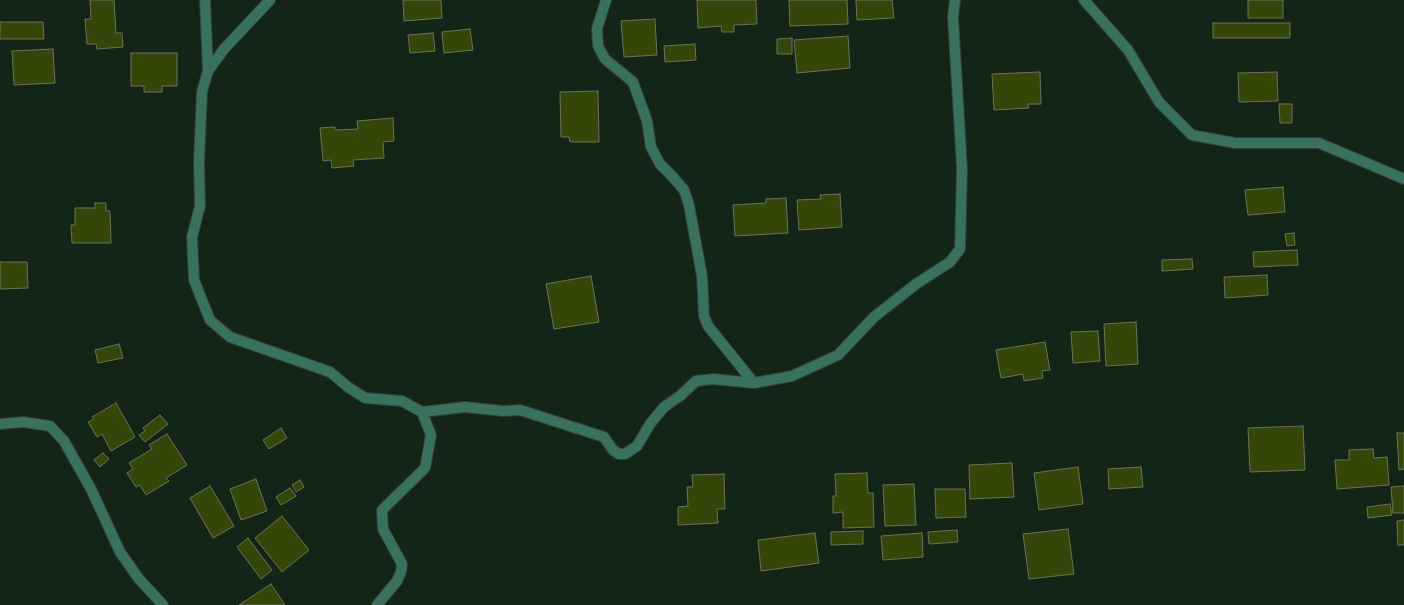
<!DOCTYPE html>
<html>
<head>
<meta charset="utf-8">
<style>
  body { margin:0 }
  canvas { display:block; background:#132516 }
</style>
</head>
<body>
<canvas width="1404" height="605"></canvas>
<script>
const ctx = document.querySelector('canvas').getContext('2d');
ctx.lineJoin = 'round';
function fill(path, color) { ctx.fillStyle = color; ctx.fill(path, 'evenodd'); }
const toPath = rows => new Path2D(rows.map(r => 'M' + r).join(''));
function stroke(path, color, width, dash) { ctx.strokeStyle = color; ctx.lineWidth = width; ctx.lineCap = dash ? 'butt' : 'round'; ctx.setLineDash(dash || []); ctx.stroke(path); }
const building = toPath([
  [90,0,114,0,116,33,122,33,123,47,97,49,96,44,87,44,85,19,91,19,90,0],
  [403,0,441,0,442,18,404,21,403,0],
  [697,0,756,0,757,24,734,25,734,32,722,32,721,26,698,28,697,0],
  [789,0,847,0,848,24,790,26,789,0],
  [856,0,892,0,894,18,857,20,856,0],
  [1248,0,1283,0,1283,18,1248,18,1248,0],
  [655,19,657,55,624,57,621,21,655,19],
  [0,22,43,22,44,39,0,39,0,22],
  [1213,23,1290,23,1290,38,1213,38,1213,23],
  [470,29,473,50,444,53,442,32,470,29],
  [433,33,435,51,410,53,408,35,433,33],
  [848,36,850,68,797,73,794,40,848,36],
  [792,38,792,54,777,54,777,39,792,38],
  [695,44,696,60,665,62,664,46,695,44],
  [53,49,55,83,14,85,12,51,53,49],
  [131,53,177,53,177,86,162,86,162,92,144,92,144,86,131,86,131,53],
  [1040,72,1041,104,1028,104,1029,108,994,110,992,74,1040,72],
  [1277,72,1278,101,1239,102,1238,73,1277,72],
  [598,91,599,142,570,142,569,137,561,137,560,92,598,91],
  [1279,104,1292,104,1292,123,1280,123,1279,104],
  [393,118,394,141,383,142,384,158,353,160,354,166,332,168,331,160,323,161,320,128,335,127,335,130,358,129,357,121,393,118],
  [1283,187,1285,212,1248,215,1245,190,1283,187],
  [840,194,842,227,799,230,797,200,821,199,820,195,840,194],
  [786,198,788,233,735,236,733,205,766,203,766,199,786,198],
  [95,203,106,203,106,211,110,211,111,243,72,243,71,225,75,225,75,208,95,208,95,203],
  [1294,233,1295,245,1287,246,1285,234,1294,233],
  [1297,250,1298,265,1254,267,1253,252,1297,250],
  [1192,259,1193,269,1162,271,1162,260,1192,259],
  [0,262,27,262,28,288,0,289,0,262],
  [1267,275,1268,295,1225,298,1224,277,1267,275],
  [591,276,599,322,554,329,546,284,591,276],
  [1136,322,1138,364,1106,366,1104,324,1136,322],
  [1098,331,1100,361,1073,363,1071,332,1098,331],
  [1045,342,1050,370,1042,371,1043,378,1024,381,1023,374,1001,378,996,350,1045,342],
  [119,344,123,358,98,363,95,350,119,344],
  [116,403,135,437,111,451,102,434,97,437,88,422,94,419,92,417,116,403],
  [160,415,168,424,145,442,139,435,145,431,143,428,160,415],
  [1303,426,1305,470,1250,472,1248,428,1303,426],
  [281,428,287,438,269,449,263,440,281,428],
  [1397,433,1404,433,1404,469,1399,470,1397,433],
  [167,434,187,465,166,478,169,481,146,495,140,485,136,487,127,473,133,469,129,463,152,449,149,445,167,434],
  [1373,449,1374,458,1387,457,1389,485,1337,489,1335,460,1349,460,1349,450,1373,449],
  [103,453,109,459,100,467,94,460,103,453],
  [1012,463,1014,497,970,499,969,465,1012,463],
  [1078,467,1083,504,1039,510,1034,473,1078,467],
  [1141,467,1143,487,1109,489,1108,469,1141,467],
  [867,473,868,493,873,493,874,527,843,528,843,512,833,513,833,496,836,496,835,474,867,473],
  [724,474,725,509,717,509,718,523,678,525,678,507,688,506,687,487,693,487,692,475,724,474],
  [256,479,267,511,241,520,230,489,256,479],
  [300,480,304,487,296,492,292,485,300,480],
  [914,484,916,525,885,526,883,485,914,484],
  [210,486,234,526,213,538,190,498,210,486],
  [1404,486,1404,513,1393,513,1391,487,1404,486],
  [290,488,296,496,281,505,276,497,290,488],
  [935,489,965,489,966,517,936,518,935,489],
  [1390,504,1392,515,1368,518,1367,507,1390,504],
  [282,516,309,550,282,572,255,538,282,516],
  [1404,520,1404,545,1398,545,1397,521,1404,520],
  [1068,529,1074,574,1029,579,1023,534,1068,529],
  [957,530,958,542,929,544,928,532,957,530],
  [863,531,863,544,831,545,831,532,863,531],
  [815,533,819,563,761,571,758,540,815,533],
  [922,533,923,557,883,560,881,536,922,533],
  [248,538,272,570,261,579,237,547,248,538],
  [271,584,285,605,239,605,271,584]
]);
fill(building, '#344709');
stroke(building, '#69725b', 1);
const street = toPath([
  [205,0,208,71],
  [270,0,224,49,208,71,202,92,199,162,200,206,192,237,194,280,210,320,230,337,330,372,348,387,365,398,402,401,422,412,431,435,425,468,382,510,383,529,402,564,401,572,397,581,377,605],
  [606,0,597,29,598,46,605,59,633,82,647,121,651,147,660,164,672,176,684,190,689,205,702,276,704,316,708,326,754,383],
  [1084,0,1128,50,1159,102,1192,135,1235,143,1319,143,1404,179],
  [422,412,465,407,503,411,520,410,604,437,613,450,619,454,625,454,637,446,650,424,664,407,680,396,696,381,713,379,754,383,792,376,838,355,874,317,916,284,950,262,960,249,962,169,953,17,955,0],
  [0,424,23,422,50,426,64,441,91,489,120,552,139,579,163,605]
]);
stroke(street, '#314234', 12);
stroke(street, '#39705e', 10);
</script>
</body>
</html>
